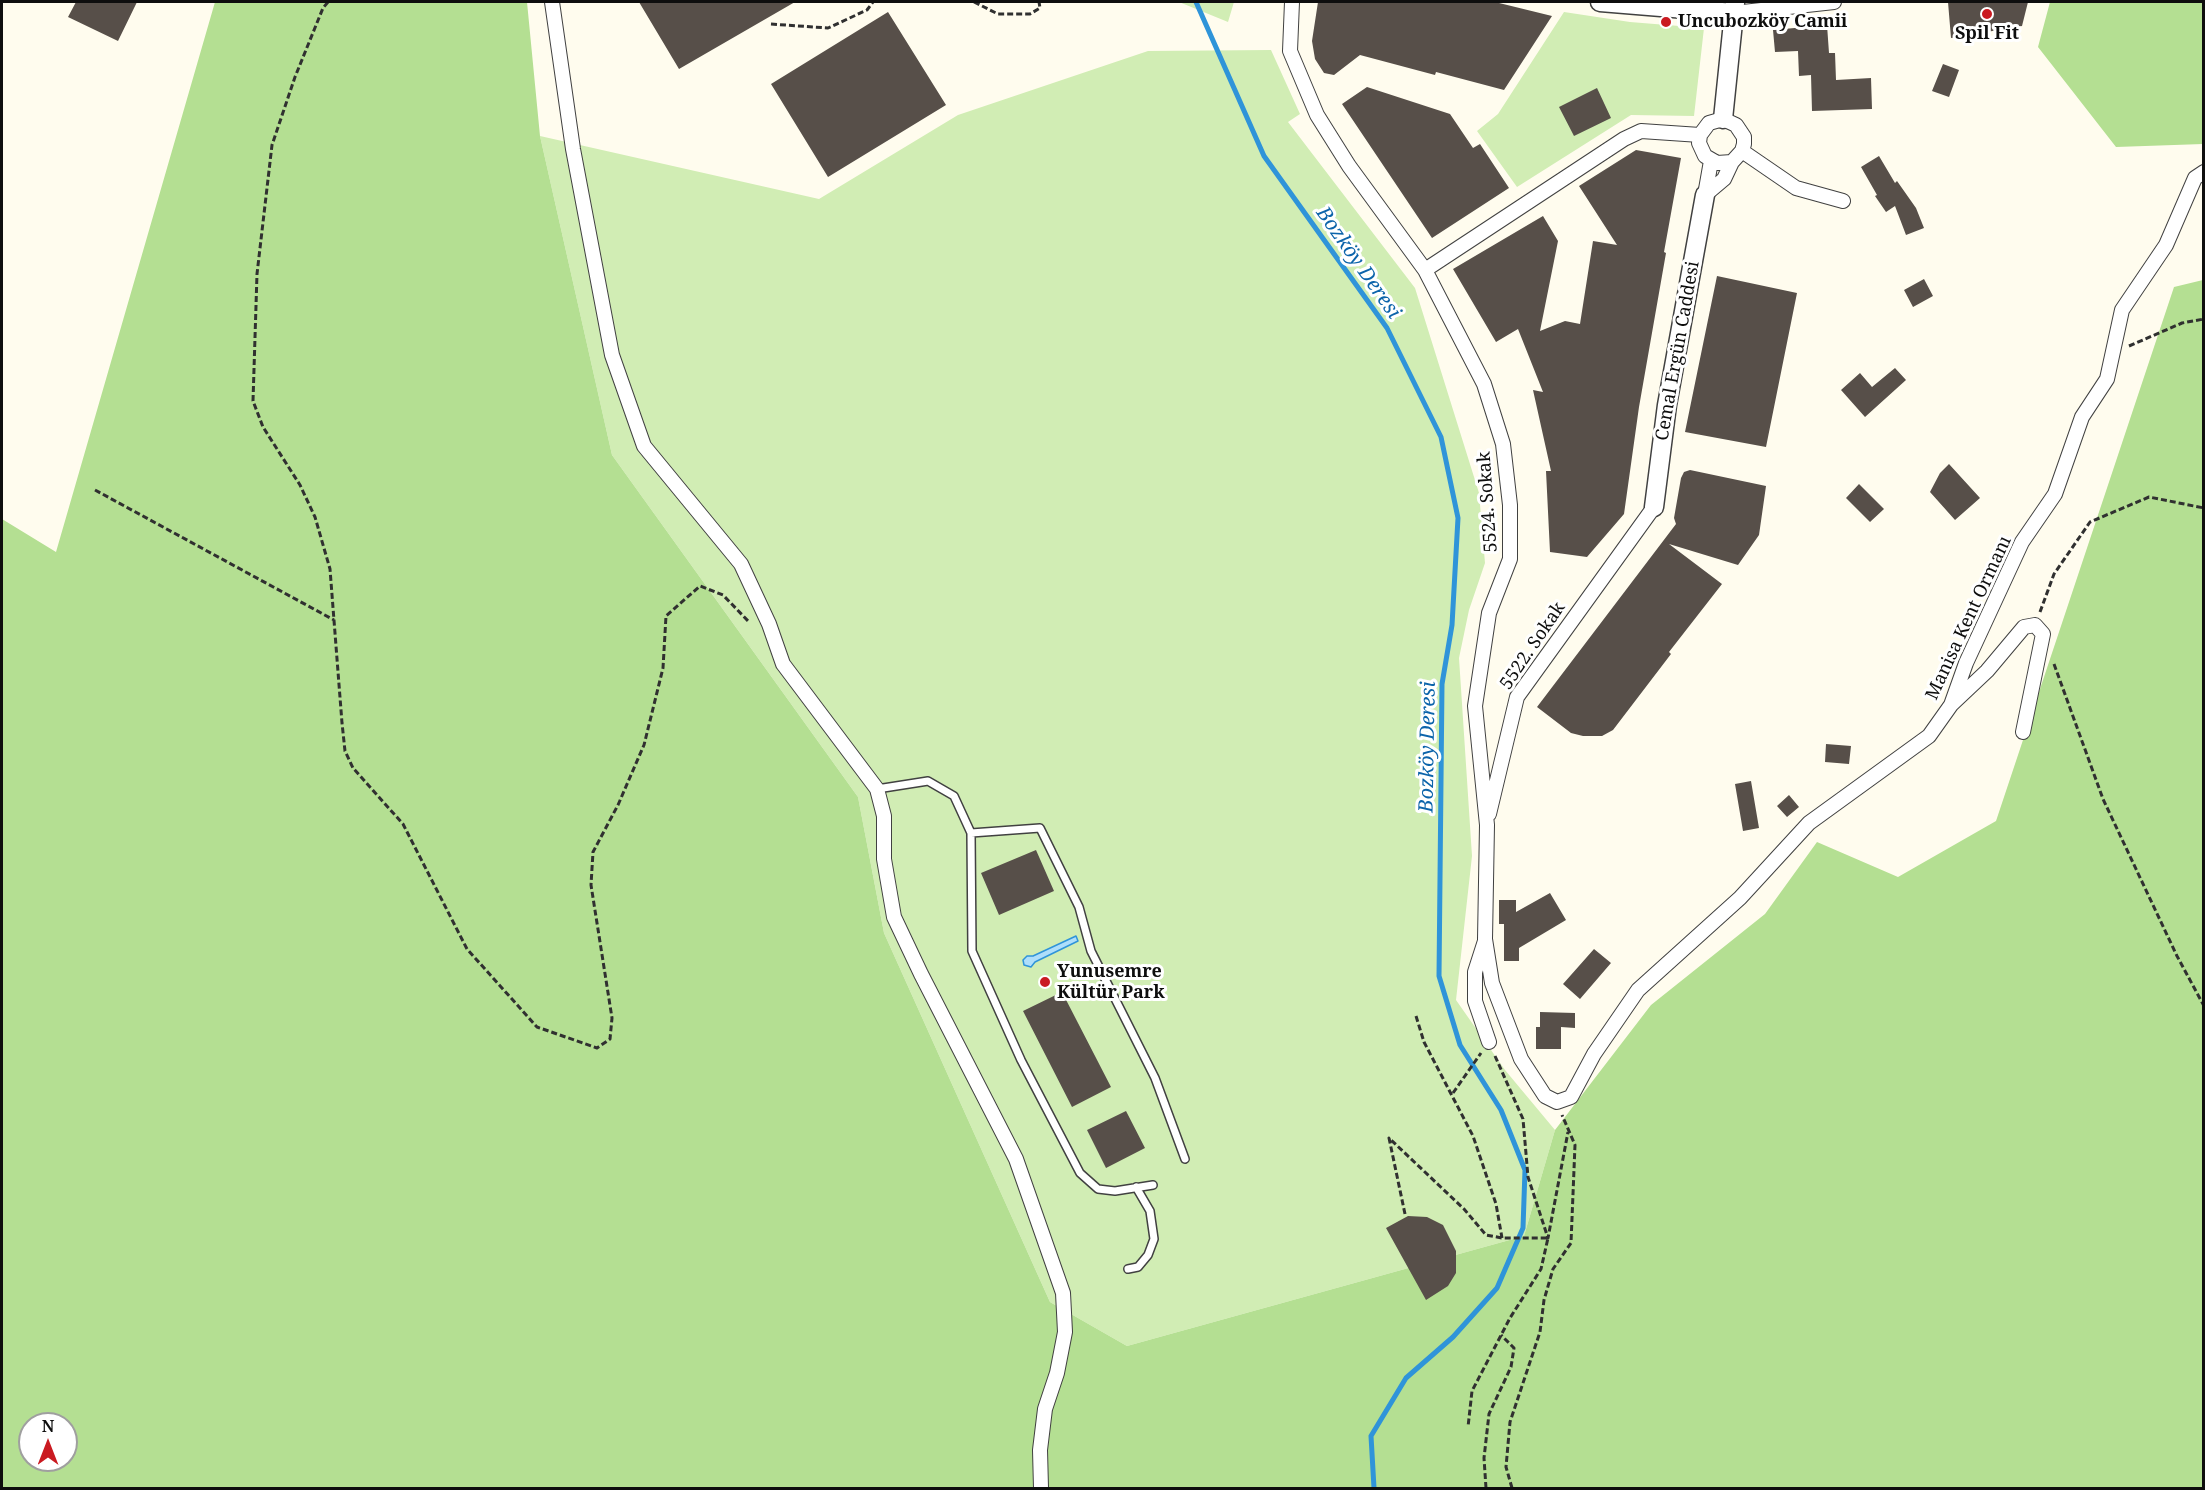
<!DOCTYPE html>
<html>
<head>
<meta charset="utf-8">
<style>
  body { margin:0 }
  #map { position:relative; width:2205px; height:1490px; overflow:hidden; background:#fffcee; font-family:"Noto Serif",serif }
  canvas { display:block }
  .frame { position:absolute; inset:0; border:3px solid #0e0e0e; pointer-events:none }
  .north { position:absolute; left:18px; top:1412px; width:60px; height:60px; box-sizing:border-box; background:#fff; border:2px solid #9f9f9f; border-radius:50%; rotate:0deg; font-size:16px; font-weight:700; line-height:24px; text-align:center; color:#0e0e0e }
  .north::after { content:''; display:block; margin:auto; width:21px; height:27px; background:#ca1a21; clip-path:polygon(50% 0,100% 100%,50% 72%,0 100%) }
</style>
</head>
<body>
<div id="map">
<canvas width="2205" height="1490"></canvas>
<div class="frame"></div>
<div class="north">N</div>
</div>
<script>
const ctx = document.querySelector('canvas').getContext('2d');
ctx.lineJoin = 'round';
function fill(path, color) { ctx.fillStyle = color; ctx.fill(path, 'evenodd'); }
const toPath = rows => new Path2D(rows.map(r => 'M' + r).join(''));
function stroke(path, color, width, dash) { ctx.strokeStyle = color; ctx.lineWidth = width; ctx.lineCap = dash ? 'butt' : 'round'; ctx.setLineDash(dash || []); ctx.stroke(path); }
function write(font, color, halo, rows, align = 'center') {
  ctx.font = font + ' "Noto Serif",serif'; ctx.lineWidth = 6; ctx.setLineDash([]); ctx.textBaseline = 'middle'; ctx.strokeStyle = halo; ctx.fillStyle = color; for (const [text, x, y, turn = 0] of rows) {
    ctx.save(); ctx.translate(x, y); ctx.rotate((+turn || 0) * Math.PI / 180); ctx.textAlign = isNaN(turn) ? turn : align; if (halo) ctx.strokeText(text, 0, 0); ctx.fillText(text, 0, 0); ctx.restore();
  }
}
fill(toPath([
  [1179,2,1234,2,1228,22],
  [1564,12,1630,22,1704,28,1694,116,1631,115,1517,187,1477,131,1498,114],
  [1271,50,1300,114,1288,122,1415,288,1479,493,1485,563,1469,610,1459,658,1472,856,1456,1000,1505,1070,1555,1130,1524,1236,1127,1346,1050,1302,884,933,858,797,612,455,540,136,819,199,958,115,1148,51]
]), '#d1edb4');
fill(toPath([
  [215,2,527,2,540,136,612,455,858,797,884,933,1050,1302,1127,1346,1524,1236,1555,1130,1651,1005,1765,914,1817,842,1898,877,1996,821,2174,287,2203,280,2203,1488,2,1488,2,519,56,552],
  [30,1424,66,1424,66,1460,30,1460],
  [2050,2,2203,2,2203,144,2116,147,2038,47]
]), '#b4df92');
const water = toPath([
  [1076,936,1078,941,1035,962,1031,967,1024,965,1023,960,1027,956,1033,956,1076,936]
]);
fill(water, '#aedefb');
stroke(water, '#2f94d9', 1.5);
stroke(toPath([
  [1196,2,1264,156,1387,328,1441,437,1458,518,1452,625,1442,684,1439,976,1460,1045,1501,1110,1525,1170,1523,1228,1497,1288,1453,1337,1406,1378,1371,1436,1374,1488]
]), '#2f94d9', 5);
fill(toPath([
  [76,2,137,2,118,41,68,17],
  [639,2,795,2,679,69],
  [1318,2,1495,2,1552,16,1504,90,1436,72,1435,75,1360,55,1334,75,1324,73,1315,59,1312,41],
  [1948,2,2028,2,2022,26,1951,38],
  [888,12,946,105,828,177,771,84],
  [1827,25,1829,53,1835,53,1836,80,1871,78,1872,109,1812,111,1811,75,1799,76,1798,51,1775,52,1773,30],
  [1943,64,1959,70,1949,97,1932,91],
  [1367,87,1450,114,1473,148,1480,144,1509,188,1432,238,1342,104],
  [1597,88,1611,118,1574,136,1559,107],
  [1636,150,1681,158,1664,252,1666,253,1639,407,1624,514,1587,557,1550,552,1546,471,1551,471,1533,390,1543,392,1518,329,1496,342,1453,269,1543,216,1558,241,1540,331,1565,321,1580,324,1593,241,1617,245,1579,186],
  [1879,156,1895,183,1897,181,1916,208,1924,228,1906,235,1895,206,1886,212,1875,196,1877,195,1861,167],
  [1717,276,1797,293,1766,447,1685,432],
  [1924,279,1933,296,1913,307,1904,290],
  [1895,368,1906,380,1865,417,1841,390,1860,373,1872,387],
  [1949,464,1980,498,1955,520,1930,492,1940,473],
  [1690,470,1766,486,1759,535,1738,565,1669,544,1722,584,1669,652,1671,654,1613,730,1602,736,1583,736,1571,733,1537,707,1676,524,1674,518,1681,478,1684,472],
  [1859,484,1884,509,1870,522,1846,498],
  [1826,744,1851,746,1849,764,1825,762],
  [1751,781,1759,828,1743,831,1735,784],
  [1789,795,1799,807,1787,817,1777,806],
  [1036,850,1054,891,999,915,981,873],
  [1550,893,1566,920,1519,948,1519,961,1504,961,1504,924,1499,924,1499,900,1516,900,1516,912],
  [1594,949,1611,963,1580,999,1563,984],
  [1062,992,1111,1087,1072,1107,1023,1011],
  [1540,1012,1575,1013,1575,1028,1561,1027,1561,1049,1536,1049,1536,1027,1540,1027],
  [1126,1111,1145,1148,1106,1168,1087,1130],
  [1408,1216,1427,1217,1443,1225,1456,1251,1456,1273,1448,1286,1426,1300,1386,1228]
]), '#574f49');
const service = toPath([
  [877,789,928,781,954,796,971,833,972,951,1021,1060,1080,1173,1098,1189,1115,1191,1153,1185],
  [971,833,1040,828,1079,907,1091,951,1155,1078,1185,1159],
  [1128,1269,1138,1267,1148,1255,1154,1239,1150,1211,1136,1187]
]);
const minor = toPath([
  [552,2,573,149,612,355,644,446,741,564,769,624,783,664,877,789,884,816,884,859,894,917,921,974,1016,1159,1063,1293,1065,1332,1057,1373,1045,1409,1040,1450,1041,1488],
  [1292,2,1290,51,1317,115,1349,166,1425,270,1484,384,1503,444,1510,505,1510,559,1489,613,1475,706,1487,825,1485,939,1492,983,1521,1059,1545,1096,1557,1102,1571,1097,1594,1054,1638,990,1740,898,1809,823,1929,736,1951,705,1966,663,2022,542,2055,494,2082,417,2107,379,2122,310,2166,245,2195,178,2204,172],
  [1734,13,1834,2],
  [1742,151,1796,188,1843,201],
  [1705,195,1724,179,1732,162,1742,151,1744,144,1744,137,1736,125,1723,119,1709,123,1700,135,1699,143,1705,156,1717,163,1732,162],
  [1705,195,1711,161],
  [1425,270,1624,139,1641,131,1700,135],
  [1952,704,1987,671,2024,627,2035,625,2043,634,2023,732],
  [1489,814,1517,697,1654,507],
  [1485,941,1475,972,1475,1001,1489,1042]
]);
const tertiary = toPath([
  [1600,2,1734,13],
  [1723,119,1735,3],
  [1654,507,1667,405,1705,195]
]);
stroke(service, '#414141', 10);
stroke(minor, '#414141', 16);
stroke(tertiary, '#414141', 21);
stroke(toPath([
  [328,2,323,8,295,77,272,145,257,274,253,401,263,427,300,485,315,517,330,569,342,723,345,751,353,768,403,824,467,949,537,1027,597,1048,610,1039,612,1018,591,885,593,852,618,805,644,745,663,668,666,616,700,586,723,595,750,623],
  [974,2,998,14,1030,14,1040,8,1039,2],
  [771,24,828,28,867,10,873,2],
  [2129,346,2182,323,2204,319],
  [95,490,334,620],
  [2040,612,2054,574,2090,522,2149,497,2204,508],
  [2054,664,2103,799,2177,956,2204,1006],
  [1416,1016,1424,1042,1473,1136,1496,1204,1502,1238],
  [1495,1056,1523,1119,1528,1177,1548,1238,1568,1132],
  [1453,1093,1481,1053],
  [1405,1214,1389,1138,1464,1209,1486,1235,1502,1238,1548,1238,1541,1269,1510,1318,1472,1391,1468,1427],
  [1486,1488,1484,1458,1489,1414,1511,1367,1514,1348,1501,1335],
  [1512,1488,1506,1467,1510,1422,1540,1332,1544,1300,1553,1269,1571,1243,1575,1145,1562,1115]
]), '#303030', 3, [6, 3]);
stroke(service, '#fff', 7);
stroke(minor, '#fff', 14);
stroke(tertiary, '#fff', 18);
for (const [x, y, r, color] of [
  [1987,14,6,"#ca1a21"],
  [1666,22,6,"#ca1a21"],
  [1045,982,6,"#ca1a21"]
]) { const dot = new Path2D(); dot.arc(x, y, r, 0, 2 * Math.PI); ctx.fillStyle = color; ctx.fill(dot); stroke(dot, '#fff', 2); }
write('bold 18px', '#0e0e0e', '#fff', [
  ["Uncubozköy Camii",1678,22],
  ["Spil Fit",1987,34,"center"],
  ["Yunusemre",1057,972],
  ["Kültür Park",1057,993]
], 'left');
write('18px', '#0e0e0e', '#fff', [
  ["Cemal Ergün Caddesi",1678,351,-80],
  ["5524. Sokak",1488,502,-94],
  ["Manisa Kent Ormanı",1969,618,-65],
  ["5522. Sokak",1533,646,-56]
]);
write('italic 20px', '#0c64aa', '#fff', [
  ["Bozköy Deresi",1358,263,55],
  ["Bozköy Deresi",1428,747,-89]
]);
</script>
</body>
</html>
